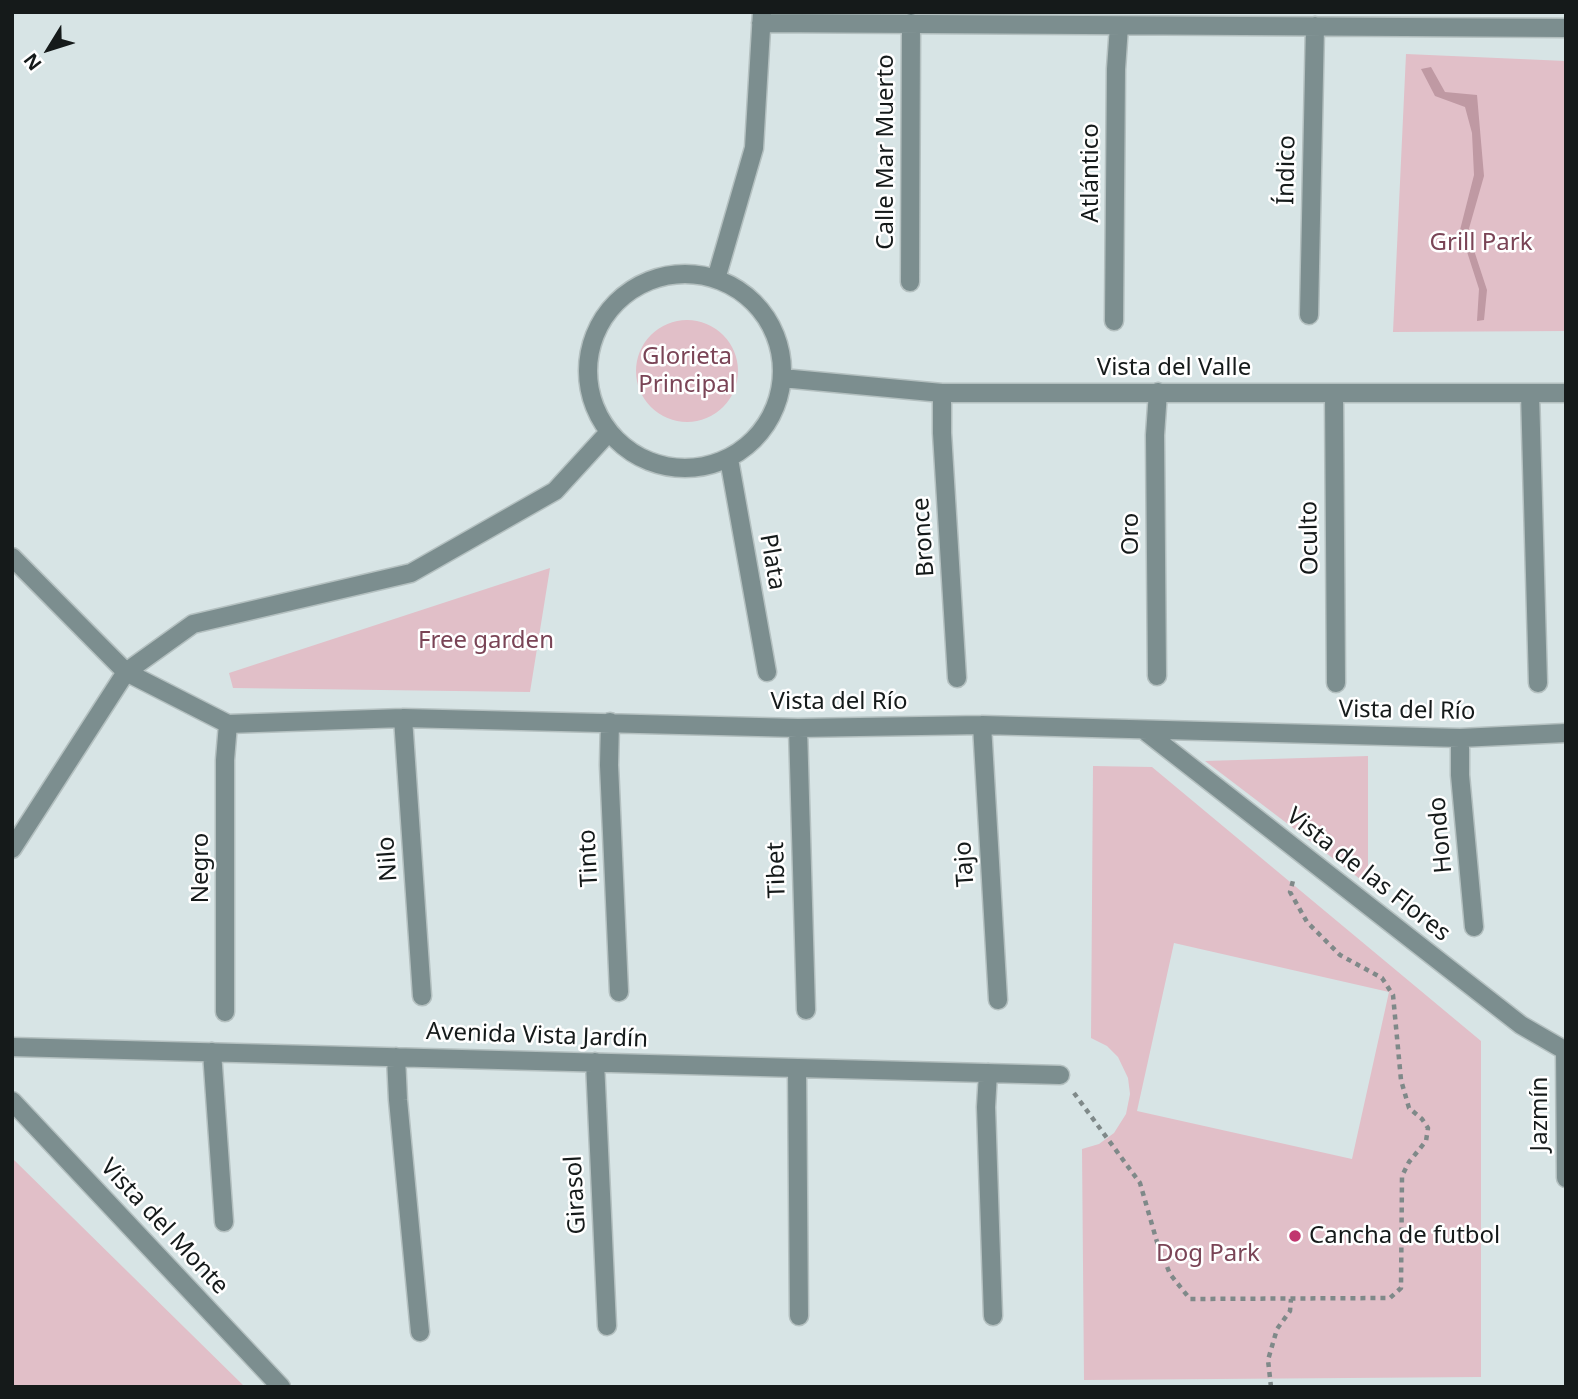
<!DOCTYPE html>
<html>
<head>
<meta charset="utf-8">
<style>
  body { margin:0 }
  #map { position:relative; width:1578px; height:1399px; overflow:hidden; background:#d7e4e5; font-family:"Noto Sans",sans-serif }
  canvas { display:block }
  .frame { position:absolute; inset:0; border:14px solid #151a1a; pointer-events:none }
  .north { position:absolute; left:14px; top:14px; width:70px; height:70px; -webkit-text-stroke:5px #fff; paint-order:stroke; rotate:232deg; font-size:19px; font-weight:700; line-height:28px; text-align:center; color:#151a1a }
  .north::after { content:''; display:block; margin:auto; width:24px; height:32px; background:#151a1a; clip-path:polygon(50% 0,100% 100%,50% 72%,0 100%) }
</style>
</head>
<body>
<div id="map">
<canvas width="1578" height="1399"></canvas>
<div class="frame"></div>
<div class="north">N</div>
</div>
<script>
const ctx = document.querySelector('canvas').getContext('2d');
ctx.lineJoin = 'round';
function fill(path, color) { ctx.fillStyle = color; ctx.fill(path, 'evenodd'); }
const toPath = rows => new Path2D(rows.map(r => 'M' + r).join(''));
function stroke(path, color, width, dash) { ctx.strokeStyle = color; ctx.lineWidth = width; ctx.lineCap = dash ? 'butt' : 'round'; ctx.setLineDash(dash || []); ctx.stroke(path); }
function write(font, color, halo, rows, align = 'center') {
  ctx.font = font + ' "Noto Sans",sans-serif'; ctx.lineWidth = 5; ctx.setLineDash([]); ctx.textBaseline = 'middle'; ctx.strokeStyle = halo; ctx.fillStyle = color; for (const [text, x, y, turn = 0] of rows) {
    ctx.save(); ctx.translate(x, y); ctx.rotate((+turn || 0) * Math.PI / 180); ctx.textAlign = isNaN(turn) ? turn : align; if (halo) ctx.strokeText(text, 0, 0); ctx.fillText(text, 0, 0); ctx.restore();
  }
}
fill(toPath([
  [1406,54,1566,61,1566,331,1393,332],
  '636 371a51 51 0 1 1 102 0a51 51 0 1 1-102 0Z',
  [550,568,530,692,233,688,229,673],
  [1368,756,1368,885,1205,761],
  [1093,766,1152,767,1481,1041,1481,1377,1084,1380,1082,1149,1099,1144,1114,1133,1126,1114,1130,1094,1128,1078,1118,1057,1107,1046,1091,1038],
  [1174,943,1389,992,1352,1159,1137,1111],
  [12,1158,245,1387,12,1387]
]), '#e1bfc8');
fill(toPath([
  [1431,67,1445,92,1477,95,1484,176,1468,232,1487,290,1484,320,1477,321,1479,289,1460,230,1474,175,1472,133,1465,107,1435,96,1421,69]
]), '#bf99a3');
const minor = toPath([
  [761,23,1566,28],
  '588 371a97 97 0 1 1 194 0a97 97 0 1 1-194 0Z',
  [716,279,754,148,762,12],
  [910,282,911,23],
  [1309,315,1315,26],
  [1114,321,1116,69,1119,26],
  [782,378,942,393,1566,393],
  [942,393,942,433,957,678],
  [1334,393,1336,683],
  [1530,393,1538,683],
  [729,459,767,672],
  [12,557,126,672,228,724,403,718,798,728,982,725,1460,738,1566,733],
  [1157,676,1155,435,1158,392],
  [403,718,422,996],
  [610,722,609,765,619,992],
  [982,725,998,1000],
  [798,728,806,1010],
  [1145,731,1521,1025,1566,1051],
  [1460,738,1460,775,1474,927],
  [12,849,126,672,193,624,411,573,555,491,609,432],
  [225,1012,225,760,228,724],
  [12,1047,1060,1075],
  [1565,1051,1566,1178],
  [212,1052,224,1222],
  [396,1057,398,1100,420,1332],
  [595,1062,607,1326],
  [797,1069,799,1316],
  [988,1073,986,1107,993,1316],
  [12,1101,281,1387]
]);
stroke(minor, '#b4c0c0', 21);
stroke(toPath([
  [1074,1093,1140,1183,1157,1242,1170,1274,1190,1299,1390,1298,1401,1288,1402,1176,1409,1162,1426,1141,1428,1128,1422,1119,1409,1108,1401,1080,1393,995,1382,978,1340,955,1307,922,1290,892,1294,877],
  [1271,1387,1268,1360,1277,1329,1290,1311,1291,1299]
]), '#7f8989', 4.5, [5, 5]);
stroke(minor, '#7c8e8f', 18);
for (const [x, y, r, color] of [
  [1295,1236,7,"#c1366f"]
]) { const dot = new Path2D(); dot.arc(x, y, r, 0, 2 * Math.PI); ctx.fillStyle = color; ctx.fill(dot); stroke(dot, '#fff', 2.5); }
write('24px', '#151a1a', '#fff', [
  ["Calle Mar Muerto",886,152,-90],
  ["Índico",1287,170,-89],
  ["Atlántico",1091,173,-90],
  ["Vista del Valle",1174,368],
  ["Oro",1131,534,-90],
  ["Bronce",924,537,-94],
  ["Oculto",1310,538,-91],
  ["Plata",772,562,80],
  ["Vista del Río",839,702],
  ["Vista del Río",1407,711,1],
  ["Hondo",1441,835,-95],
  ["Tinto",589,858,-93],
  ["Nilo",388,859,-94],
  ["Tajo",965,864,-94],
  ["Negro",201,868,-90],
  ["Tibet",777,870,-92],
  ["Vista de las Flores",1368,875,38],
  ["Avenida Vista Jardín",537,1036,2],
  ["Jazmín",1540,1114,-90],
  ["Girasol",576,1195,-93],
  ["Vista del Monte",164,1227,47]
]);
write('24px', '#7a4456', '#fff', [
  ["Grill Park",1481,243],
  ["Glorieta",687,357],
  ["Principal",687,385],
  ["Free garden",486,641],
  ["Dog Park",1208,1254]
]);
write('24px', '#151a1a', '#fff', [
  ["Cancha de futbol",1309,1236]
], 'left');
</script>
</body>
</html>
